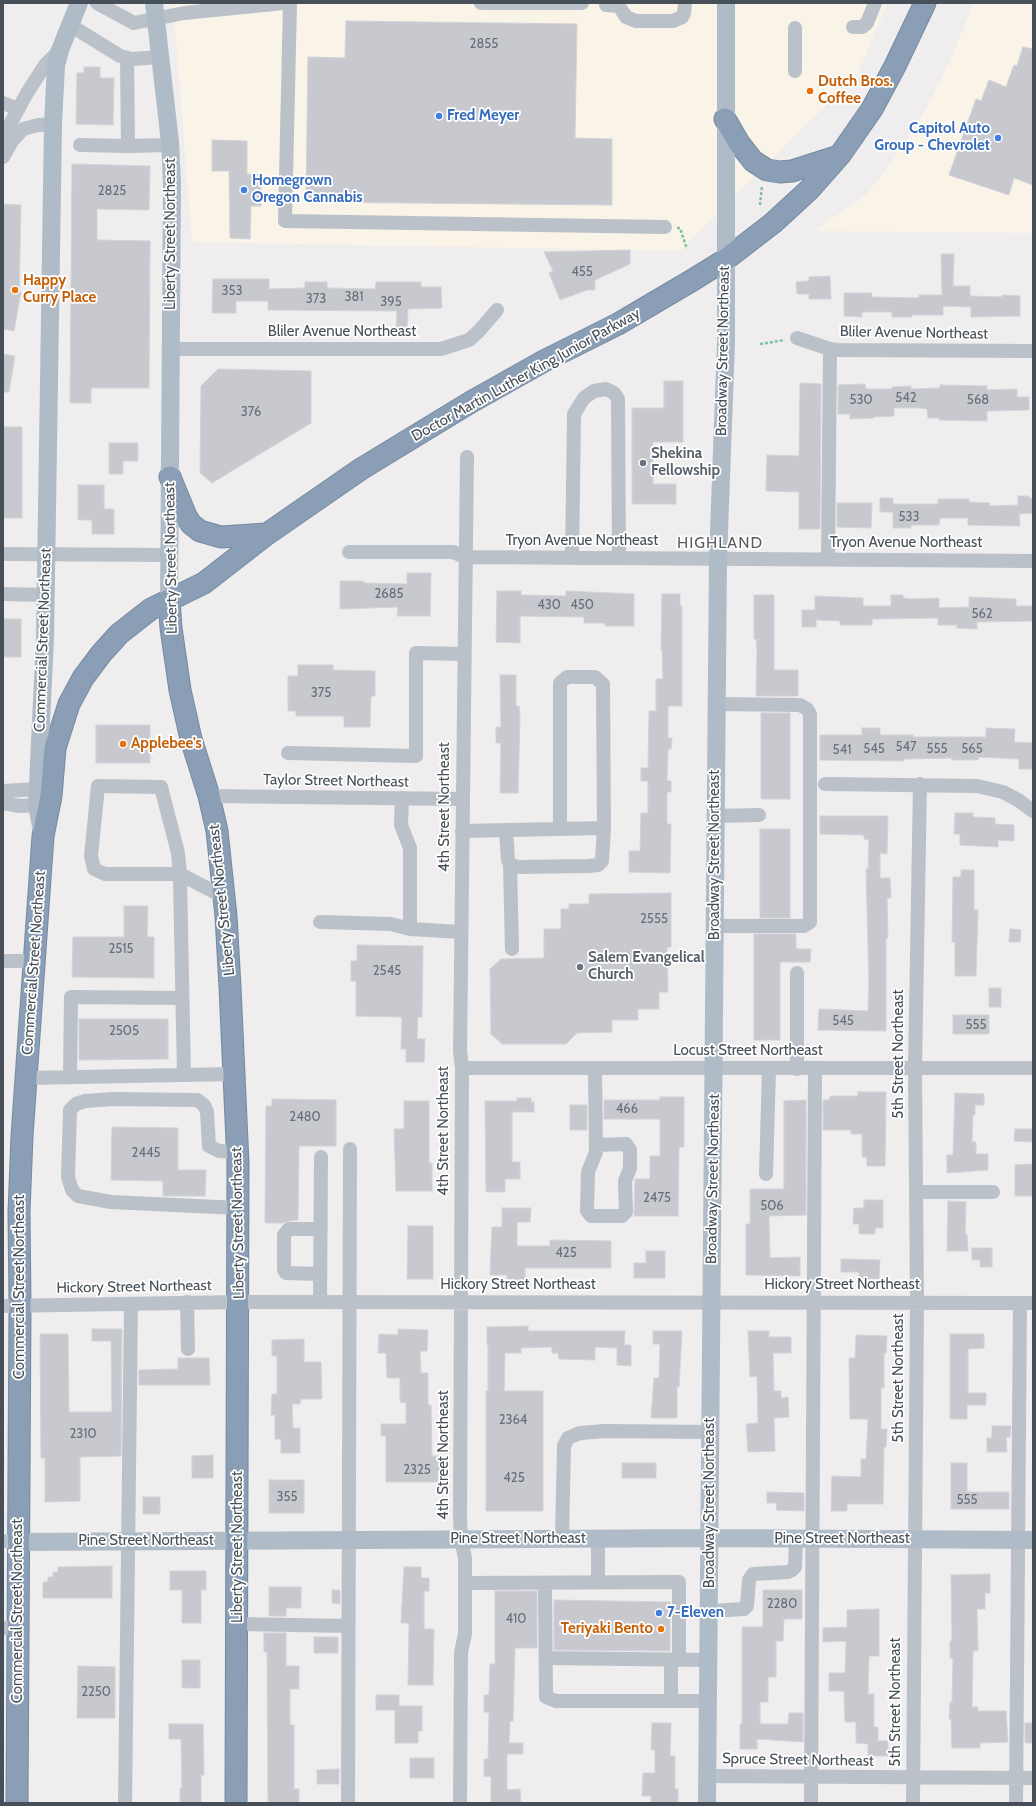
<!DOCTYPE html>
<html>
<head>
<meta charset="utf-8">
<style>
  body { margin:0 }
  #map { position:relative; width:1036px; height:1806px; overflow:hidden; background:#efeded; font-family:Cabin,sans-serif }
  canvas { display:block }
  .frame { position:absolute; inset:0; border:4px solid #475058; pointer-events:none }
</style>
</head>
<body>
<div id="map">
<canvas width="1036" height="1806"></canvas>
<div class="frame"></div>
</div>
<script>
const ctx = document.querySelector('canvas').getContext('2d');
ctx.lineJoin = 'round';
function fill(path, color) { ctx.fillStyle = color; ctx.fill(path, 'evenodd'); }
const toPath = rows => new Path2D(rows.map(r => 'M' + r).join(''));
function stroke(path, color, width, dash) { ctx.strokeStyle = color; ctx.lineWidth = width; ctx.lineCap = dash ? 'butt' : 'round'; ctx.setLineDash(dash || []); ctx.stroke(path); }
function write(font, color, halo, rows, align = 'center') {
  ctx.font = font + ' Cabin,sans-serif'; ctx.lineWidth = 3.5; ctx.setLineDash([]); ctx.textBaseline = 'middle'; ctx.strokeStyle = halo; ctx.fillStyle = color; for (const [text, x, y, turn = 0] of rows) {
    ctx.save(); ctx.translate(x, y); ctx.rotate((+turn || 0) * Math.PI / 180); ctx.textAlign = isNaN(turn) ? turn : align; if (halo) ctx.strokeText(text, 0, 0); ctx.fillText(text, 0, 0); ctx.restore();
  }
}
fill(toPath([
  [173,3,888,3,857,75,679,251,192,242],
  [974,3,1033,3,1033,233,814,231,866,195,886,170,909,137,932,98,949,63]
]), '#f9f4e7');
const building = toPath([
  [346,21,577,24,575,138,612,139,612,205,306,202,308,57,345,58,346,21],
  [1023,47,1033,49,1033,185,1014,178,1009,195,949,175,976,99,981,101,989,80,1006,87,1014,65,1017,66,1023,47],
  [84,67,100,67,100,78,114,78,113,125,76,124,77,73,84,73,84,67],
  [212,140,247,141,247,174,261,175,261,206,251,206,250,239,230,238,229,171,212,171,212,140],
  [72,164,150,166,149,210,97,209,97,240,150,241,149,388,91,388,91,403,70,403,72,164],
  [3,204,21,205,19,292,21,292,14,331,3,329,3,204],
  [630,250,630,264,595,280,595,290,587,290,560,300,549,273,553,271,544,252,630,250],
  [941,254,954,254,953,286,970,286,970,296,1002,297,1002,295,1020,296,1020,316,971,317,971,307,943,306,943,315,912,315,912,317,892,317,892,312,862,312,862,317,844,316,844,293,872,293,871,297,919,298,919,295,942,295,941,254],
  [830,276,831,299,809,299,809,294,797,294,796,282,809,281,809,277,830,276],
  [213,279,269,279,269,289,305,288,305,282,327,282,327,288,375,289,376,282,421,282,421,287,441,287,442,308,408,309,407,330,396,330,397,311,268,310,268,301,236,301,236,313,212,313,213,279],
  [3,354,15,356,9,392,3,392,3,354],
  [218,369,311,371,311,423,212,483,200,473,201,386,218,369],
  [664,381,683,381,683,442,653,442,653,484,676,484,676,504,632,504,632,408,664,408,664,381],
  [800,383,821,384,820,529,799,529,799,492,766,491,767,455,799,456,800,383],
  [865,384,866,389,892,389,892,387,911,386,911,389,940,388,940,385,987,386,987,390,1017,389,1017,397,1029,397,1029,410,987,411,987,421,939,420,939,418,928,418,927,409,920,408,894,408,894,416,874,417,874,418,850,419,850,414,838,414,838,385,865,384],
  [3,427,22,427,22,518,3,518,3,427],
  [109,443,138,443,138,461,123,461,123,474,109,474,109,443],
  [78,485,104,485,104,509,114,509,114,534,92,534,92,520,78,520,78,485],
  [1018,496,1029,496,1029,498,1033,498,1033,513,1019,514,1020,526,968,525,968,518,940,518,939,525,911,525,911,528,893,528,893,512,880,512,880,498,893,498,893,504,938,504,938,499,969,499,969,502,990,503,989,506,1018,505,1018,496],
  [837,503,872,503,871,528,837,527,837,503],
  [407,573,431,573,430,616,397,616,398,607,340,609,340,581,363,581,364,583,407,584,407,573],
  [497,591,521,591,521,595,566,596,566,591,634,594,634,626,605,626,605,623,584,623,584,617,520,616,520,643,496,642,497,591],
  [662,594,680,594,680,606,682,606,682,706,668,706,668,738,672,738,671,749,668,749,667,781,671,781,671,792,667,792,667,824,671,824,670,873,629,872,629,851,640,851,641,813,648,813,648,781,641,781,641,768,648,768,649,711,656,711,656,679,663,679,662,650,661,650,662,594],
  [754,595,774,595,774,670,798,670,798,696,756,696,757,651,756,639,754,639,754,595],
  [891,595,903,595,903,598,910,599,939,598,939,608,969,607,969,597,1016,599,1016,606,1033,606,1033,621,977,622,977,629,957,628,957,625,938,625,938,618,872,619,872,625,840,625,840,621,816,620,816,627,802,627,802,610,815,610,815,596,863,598,863,606,891,606,891,595],
  [3,619,21,619,21,657,3,657,3,619],
  [298,665,333,665,333,670,375,671,375,696,371,696,370,727,344,727,344,716,296,716,296,711,288,711,288,676,298,676,298,665],
  [500,675,516,675,516,706,519,706,520,716,518,793,500,793,501,743,496,743,496,727,501,727,500,675],
  [761,713,790,713,790,799,761,799,761,713],
  [96,725,150,725,150,763,96,763,96,725],
  [862,728,880,728,880,735,913,735,913,737,986,737,986,728,1015,729,1014,742,1033,743,1033,769,1019,769,1019,759,979,757,978,760,952,760,952,758,904,759,904,761,820,760,820,735,862,735,862,728],
  [955,813,973,813,973,817,995,818,995,824,1014,825,1014,841,998,840,998,847,960,845,960,834,954,834,955,813],
  [820,816,888,816,887,854,880,853,880,878,890,878,891,898,887,898,888,938,886,938,886,1031,818,1030,819,1009,868,1011,869,985,866,869,868,869,869,840,864,839,864,835,820,834,820,816],
  [760,829,790,829,790,918,760,918,760,829],
  [961,870,974,870,974,910,978,910,976,976,955,976,955,942,952,942,953,877,961,877,961,870],
  [671,893,671,947,667,947,668,992,659,992,659,1009,638,1009,638,1020,612,1020,612,1032,577,1033,566,1044,502,1044,491,1034,490,969,501,959,544,958,544,929,561,929,561,909,569,909,569,904,589,904,589,894,671,893],
  [124,906,148,906,147,937,154,937,154,978,72,977,73,937,124,937,124,906],
  [1010,929,1021,930,1020,942,1009,942,1010,929],
  [754,934,796,934,796,949,811,949,810,962,780,962,780,1040,754,1040,754,934],
  [357,945,423,946,422,1017,418,1017,417,1039,425,1039,424,1062,406,1062,406,1049,401,1049,402,1017,356,1016,356,981,351,981,351,961,357,961,357,945],
  [989,988,1001,988,1001,1007,989,1007,989,988],
  [953,1015,989,1015,989,1034,953,1034,953,1015],
  [79,1019,168,1019,168,1059,79,1060,79,1019],
  [858,1092,886,1092,885,1166,867,1166,867,1157,862,1157,862,1134,851,1134,851,1130,823,1130,823,1100,830,1100,830,1096,858,1096,858,1092],
  [955,1093,984,1094,984,1105,975,1105,975,1115,973,1115,972,1142,976,1142,976,1154,988,1154,988,1170,947,1173,947,1155,953,1155,955,1093],
  [660,1097,684,1097,684,1147,679,1147,678,1216,634,1216,635,1179,650,1179,650,1156,660,1156,660,1119,604,1119,604,1100,660,1100,660,1097],
  [517,1098,531,1098,531,1102,534,1102,534,1112,512,1112,512,1162,520,1162,520,1179,505,1179,505,1192,486,1192,485,1101,517,1101,517,1098],
  [272,1099,336,1100,336,1146,299,1146,298,1220,289,1221,283,1223,265,1223,266,1106,272,1106,272,1099],
  [806,1100,806,1215,769,1216,770,1258,800,1257,800,1276,746,1275,746,1224,750,1224,750,1189,784,1189,784,1101,806,1100],
  [404,1101,429,1101,429,1163,432,1163,432,1191,396,1191,394,1129,404,1129,404,1101],
  [570,1105,587,1105,587,1130,570,1130,570,1105],
  [112,1127,178,1128,178,1170,206,1170,205,1196,163,1196,163,1181,111,1180,112,1127],
  [1015,1129,1033,1129,1033,1142,1014,1141,1015,1129],
  [1033,1164,1033,1196,1015,1196,1015,1165,1033,1164],
  [864,1200,883,1200,883,1228,875,1228,875,1234,859,1234,859,1224,853,1224,854,1208,864,1208,864,1200],
  [948,1201,966,1202,965,1234,967,1234,968,1251,947,1251,948,1201],
  [502,1208,531,1208,530,1222,517,1222,517,1246,550,1246,550,1240,611,1241,611,1268,525,1268,525,1280,507,1280,507,1275,490,1275,492,1227,502,1227,502,1208],
  [408,1226,433,1226,433,1279,407,1279,408,1226],
  [972,1248,992,1248,992,1267,980,1267,980,1260,972,1260,972,1248],
  [646,1251,665,1251,665,1278,634,1278,634,1263,646,1263,646,1251],
  [841,1259,880,1260,879,1279,859,1279,859,1272,841,1272,841,1259],
  [528,1326,528,1331,625,1331,624,1345,631,1345,631,1366,617,1365,617,1348,595,1347,595,1360,559,1359,558,1353,552,1353,552,1347,521,1348,521,1353,505,1353,504,1391,543,1391,543,1511,486,1511,486,1391,488,1391,488,1345,487,1345,487,1327,528,1326],
  [92,1329,122,1329,121,1456,80,1457,80,1501,45,1502,45,1458,41,1458,40,1334,68,1334,69,1412,112,1412,111,1341,92,1341,92,1329],
  [398,1329,428,1330,427,1351,420,1351,421,1373,428,1373,428,1405,431,1405,432,1456,441,1456,441,1482,386,1482,386,1436,381,1436,381,1424,406,1424,406,1403,400,1402,400,1378,387,1378,386,1353,378,1353,379,1334,398,1335,398,1329],
  [653,1331,682,1331,679,1387,677,1387,677,1418,651,1418,654,1378,659,1378,660,1344,653,1344,653,1331],
  [748,1331,769,1331,769,1337,791,1337,791,1353,773,1353,774,1391,781,1391,781,1398,788,1397,789,1417,774,1418,775,1451,748,1452,746,1424,758,1423,757,1376,750,1377,748,1331],
  [950,1334,984,1334,984,1348,968,1349,968,1393,986,1393,986,1405,967,1405,967,1419,950,1419,950,1334],
  [856,1335,887,1336,886,1353,884,1353,884,1388,881,1388,881,1429,887,1429,886,1447,884,1447,883,1504,847,1504,847,1511,831,1511,832,1476,861,1477,861,1459,866,1459,868,1419,850,1419,849,1358,855,1358,856,1335],
  [304,1339,304,1362,321,1362,322,1399,301,1399,300,1404,292,1404,293,1428,300,1428,300,1453,281,1453,281,1439,275,1439,275,1415,271,1415,272,1394,277,1394,277,1356,272,1356,272,1340,304,1339],
  [178,1358,209,1358,210,1385,139,1385,139,1370,178,1369,178,1358],
  [992,1426,1011,1426,1010,1437,1006,1437,1007,1452,987,1452,987,1438,992,1438,992,1426],
  [213,1455,213,1478,192,1478,192,1456,213,1455],
  [622,1463,656,1463,656,1478,622,1478,622,1463],
  [951,1463,967,1463,967,1492,1009,1492,1009,1509,951,1509,951,1463],
  [269,1480,304,1480,304,1513,269,1513,269,1480],
  [767,1492,804,1493,804,1511,776,1510,777,1503,767,1503,767,1492],
  [143,1497,160,1497,160,1514,143,1514,143,1497],
  [112,1566,112,1598,43,1598,43,1582,48,1582,48,1577,53,1577,53,1572,58,1572,58,1567,112,1566],
  [404,1567,421,1567,421,1578,429,1578,429,1591,424,1591,424,1629,434,1629,433,1685,408,1685,409,1623,401,1623,404,1567],
  [170,1571,206,1571,206,1590,201,1590,201,1623,182,1623,182,1590,170,1590,170,1571],
  [990,1574,990,1593,985,1593,985,1609,977,1609,978,1651,973,1651,972,1707,978,1707,978,1711,1006,1711,1008,1742,980,1743,980,1748,952,1748,951,1719,949,1719,950,1702,952,1702,953,1658,950,1658,950,1641,952,1641,951,1575,990,1574],
  [269,1587,301,1587,301,1608,286,1608,286,1616,269,1616,269,1587],
  [332,1590,340,1590,340,1604,332,1603,332,1590],
  [763,1590,802,1590,802,1619,784,1619,783,1641,776,1641,776,1677,768,1677,768,1702,760,1702,760,1724,788,1724,789,1713,803,1713,803,1742,757,1739,757,1749,740,1749,740,1724,742,1724,742,1627,763,1627,763,1590],
  [495,1591,537,1591,537,1648,515,1648,513,1721,510,1721,509,1743,523,1743,523,1754,507,1754,507,1790,520,1789,521,1803,491,1803,491,1776,484,1777,484,1759,488,1759,489,1712,484,1712,484,1695,489,1695,490,1664,495,1664,495,1591],
  [554,1600,670,1602,670,1651,554,1650,554,1600],
  [879,1609,879,1656,869,1656,868,1694,874,1694,874,1727,878,1727,878,1741,888,1741,888,1756,868,1756,868,1744,856,1743,856,1722,845,1722,844,1691,829,1691,829,1673,845,1673,846,1641,823,1642,823,1628,847,1627,847,1610,879,1609],
  [264,1633,286,1633,286,1666,299,1666,299,1689,290,1689,290,1725,294,1725,294,1789,299,1789,299,1803,268,1803,267,1652,264,1652,264,1633],
  [314,1637,338,1637,338,1653,314,1653,314,1637],
  [182,1660,200,1660,200,1688,182,1688,182,1660],
  [78,1666,115,1667,115,1718,77,1718,78,1666],
  [376,1695,399,1695,399,1706,422,1706,422,1731,418,1731,418,1743,395,1743,395,1710,376,1710,376,1695],
  [652,1723,671,1723,670,1756,675,1756,675,1789,678,1789,678,1803,651,1803,651,1796,642,1796,643,1773,655,1773,655,1750,651,1750,652,1723],
  [1025,1723,1033,1723,1033,1743,1025,1743,1025,1723],
  [169,1724,203,1724,204,1775,201,1775,201,1803,180,1803,180,1788,182,1788,181,1739,169,1739,169,1724],
  [410,1758,434,1758,434,1778,410,1778,410,1758],
  [339,1769,339,1784,317,1784,317,1770,339,1769]
]);
fill(building, '#c7c9cf');
stroke(building, '#d1d3d8', 1);
const highway = toPath([
  [725,119,739,143,753,161,767,170,780,172,792,171,839,156],
  [170,477,186,516,191,524,200,531,221,537,267,534],
  [169,600,171,628,180,690,191,739,209,796,217,831,226,916,230,987,238,1163,236,1803],
  [17,1803,20,1306,19,1212,22,1136,43,836,51,796,55,748,69,704,83,678,101,654,119,634,151,609,204,583,267,534,361,469,471,402,544,361,618,324,691,281,725,260,773,223,810,189,840,155,872,109,895,66,925,3]
]);
stroke(highway, '#758aa2', 23);
stroke(toPath([
  [760,205,762,186],
  [677,228,680,228,687,249],
  [760,344,785,340]
]), '#7cc2a1', 2.5, [3, 2]);
stroke(toPath([
  [97,3,134,23,184,13,284,3],
  [290,3,285,221,665,227],
  [481,3,582,3],
  [606,5,619,6,626,17,636,21,673,21,682,17,684,13,685,3],
  [70,25,120,56,132,59,160,57],
  [853,27,862,27,867,23,875,3],
  [127,58,128,146,170,145],
  [795,71,795,28],
  [3,103,18,109],
  [3,137,27,93,45,65,60,50],
  [80,145,128,146],
  [3,157,12,141,23,129,38,125,53,124],
  [797,338,830,349,838,350,1033,351],
  [172,349,441,349,469,340,479,331,497,310],
  [349,552,453,552,465,557,1033,561],
  [3,554,170,555],
  [572,558,574,414,584,398,594,391,606,389,614,393,618,399,619,558],
  [828,559,830,349],
  [3,594,45,595],
  [288,753,416,756,416,653,464,654],
  [825,784,977,786,1003,792,1018,800,1033,811],
  [3,791,38,789],
  [209,796,462,799],
  [402,798,401,825,410,848,410,929,461,932],
  [3,803,20,806,37,805],
  [715,816,759,815],
  [560,829,560,683,567,677,595,677,603,684,604,828],
  [462,831,604,828,602,861,598,865,589,866,517,867,510,864,508,860,506,830],
  [510,864,512,949],
  [320,922,391,924,410,929],
  [715,926,804,926,810,922,810,714,807,709,800,705,716,704],
  [3,961,34,961],
  [462,1068,1033,1068],
  [595,1068,596,1152,588,1172,587,1211,591,1216,622,1216,626,1212,625,1181,630,1168,630,1150,626,1144,596,1145],
  [797,1069,797,973],
  [184,1075,180,879,180,874,178,853,161,787,98,786,91,856,94,869,105,874,180,874,224,897],
  [70,1077,71,997,182,998],
  [26,1078,234,1074],
  [238,1152,219,1151,209,1146,207,1112,204,1105,197,1100,114,1099,85,1101,76,1104,70,1110,68,1177,72,1190,78,1196,111,1202,239,1208],
  [766,1174,769,1069],
  [916,1192,993,1192],
  [320,1274,286,1273,284,1270,284,1235,289,1229,321,1229],
  [187,1302,188,1349],
  [320,1302,321,1157],
  [3,1306,239,1302,1033,1303],
  [562,1539,564,1446,568,1438,580,1433,605,1431,711,1432],
  [598,1539,598,1582],
  [3,1541,18,1542],
  [465,1583,679,1582,679,1660],
  [545,1583,546,1697,556,1701,709,1701],
  [710,1611,744,1609,747,1606,749,1580,753,1574,788,1572,792,1570,795,1567,796,1539],
  [238,1624,348,1626],
  [3,1628,17,1628],
  [546,1658,709,1660],
  [671,1660,671,1701],
  [707,1776,1033,1778],
  [125,1803,131,1304],
  [348,1803,350,1149],
  [460,1803,461,1652,465,1634,465,1558,461,1539,460,1517,462,1068,460,1051,467,457],
  [811,1803,815,1069],
  [913,1803,917,1302,915,1069,920,784],
  [1016,1803,1020,1303]
]), '#bac1c8', 14);
stroke(toPath([
  [154,3,170,142,172,183,169,600],
  [42,831,37,805,45,638,53,124,56,66,60,50,79,3],
  [18,1542,711,1538,1033,1540],
  [707,1803,718,558,726,343,726,3]
]), '#afbcc8', 18);
stroke(highway, '#8a9fb6', 21);
for (const [x, y, r, color] of [
  [810,91,4,"#e8710a"],
  [439,116,4,"#3f7fe0"],
  [998,138,4,"#3f7fe0"],
  [244,190,4,"#3f7fe0"],
  [15,290,4,"#e8710a"],
  [643,463,4,"#6b7280"],
  [123,744,4,"#e8710a"],
  [580,967,4,"#6b7280"],
  [659,1613,4,"#3f7fe0"],
  [661,1629,4,"#e8710a"]
]) { const dot = new Path2D(); dot.arc(x, y, r, 0, 2 * Math.PI); ctx.fillStyle = color; ctx.fill(dot); stroke(dot, '#fff', 1.5); }
write('13px', '#676e76', null, [
  ["2855",484,44],
  ["2825",112,191],
  ["455",582,272],
  ["353",232,291],
  ["381",354,297],
  ["373",316,299],
  ["395",391,302],
  ["542",906,398],
  ["530",861,400],
  ["568",978,400],
  ["376",251,412],
  ["533",909,517],
  ["2685",389,594],
  ["430",549,605],
  ["450",582,605],
  ["562",982,614],
  ["375",321,693],
  ["547",906,747],
  ["545",874,749],
  ["555",937,749],
  ["565",972,749],
  ["541",842,750],
  ["2555",654,919],
  ["2515",121,949],
  ["2545",387,971],
  ["545",843,1021],
  ["555",976,1025],
  ["2505",124,1031],
  ["466",627,1109],
  ["2480",305,1117],
  ["2445",146,1153],
  ["2475",657,1198],
  ["506",772,1206],
  ["425",566,1253],
  ["2364",513,1420],
  ["2310",83,1434],
  ["2325",417,1470],
  ["425",514,1478],
  ["355",287,1497],
  ["555",967,1500],
  ["2280",782,1604],
  ["410",516,1619],
  ["2250",96,1692]
]);
write('bold 15px', '#c56008', '#fff', [
  ["Dutch Bros.",818,82],
  ["Coffee",818,99],
  ["Happy",23,281],
  ["Curry Place",23,298],
  ["Applebee's",131,744],
  ["Teriyaki Bento",653,1629,"right"]
], 'left');
write('bold 15px', '#366cbe', '#fff', [
  ["Fred Meyer",447,116],
  ["Capitol Auto",990,129,"right"],
  ["Group - Chevrolet",990,146,"right"],
  ["Homegrown",252,181],
  ["Oregon Cannabis",252,198],
  ["7-Eleven",667,1613]
], 'left');
write('15px', '#475058', '#fff', [
  ["Liberty Street Northeast",171,234,-90],
  ["Bliler Avenue Northeast",342,332],
  ["Bliler Avenue Northeast",914,333,1],
  ["Broadway Street Northeast",723,351,-89],
  ["Doctor Martin Luther King Junior Parkway",526,375,-29],
  ["Tryon Avenue Northeast",582,541],
  ["Tryon Avenue Northeast",906,543],
  ["Liberty Street Northeast",171,558,-91],
  ["Commercial Street Northeast",43,640,-88],
  ["Taylor Street Northeast",336,781,1],
  ["4th Street Northeast",445,807,-90],
  ["Broadway Street Northeast",715,855,-90],
  ["Liberty Street Northeast",222,900,-96],
  ["Commercial Street Northeast",34,963,-86],
  ["Locust Street Northeast",748,1051],
  ["5th Street Northeast",899,1054,-90],
  ["4th Street Northeast",444,1131,-90],
  ["Broadway Street Northeast",713,1179,-89],
  ["Liberty Street Northeast",238,1223,-91],
  ["Hickory Street Northeast",518,1285],
  ["Hickory Street Northeast",842,1285],
  ["Commercial Street Northeast",20,1287,-90],
  ["Hickory Street Northeast",134,1287,-1],
  ["5th Street Northeast",899,1378,-90],
  ["4th Street Northeast",444,1455,-90],
  ["Broadway Street Northeast",710,1503,-90],
  ["Pine Street Northeast",518,1539],
  ["Pine Street Northeast",842,1539],
  ["Pine Street Northeast",146,1541],
  ["Liberty Street Northeast",238,1547,-90],
  ["Commercial Street Northeast",18,1611,-90],
  ["5th Street Northeast",896,1702,-90],
  ["Spruce Street Northeast",798,1760,1]
]);
write('bold 15px', '#5b616d', '#fff', [
  ["Shekina",651,454],
  ["Fellowship",651,471],
  ["Salem Evangelical",588,958],
  ["Church",588,975]
], 'left');
ctx.letterSpacing = '1px';
write('16px', '#5a5d61', '#fff', [
  ["HIGHLAND",720,543]
]);
ctx.letterSpacing = '0px';
</script>
</body>
</html>
